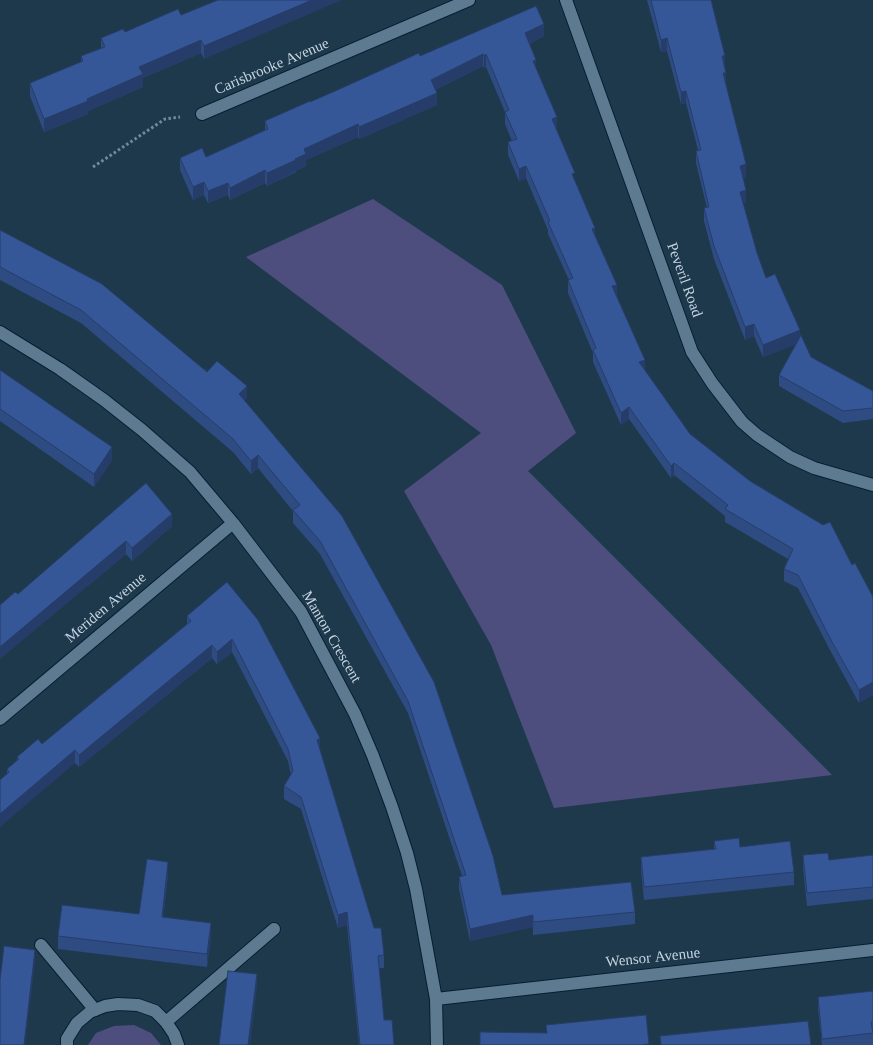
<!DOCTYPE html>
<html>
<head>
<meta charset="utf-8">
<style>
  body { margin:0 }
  canvas { display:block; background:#1e394c }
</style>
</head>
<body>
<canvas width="873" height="1045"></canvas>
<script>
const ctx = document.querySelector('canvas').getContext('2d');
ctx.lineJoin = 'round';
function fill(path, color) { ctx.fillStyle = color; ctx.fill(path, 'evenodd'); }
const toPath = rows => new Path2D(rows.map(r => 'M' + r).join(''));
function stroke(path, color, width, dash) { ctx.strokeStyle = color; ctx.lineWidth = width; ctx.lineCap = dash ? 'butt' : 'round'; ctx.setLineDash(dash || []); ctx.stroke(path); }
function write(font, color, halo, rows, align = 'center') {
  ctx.font = font + ' Georgia,serif'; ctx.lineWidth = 5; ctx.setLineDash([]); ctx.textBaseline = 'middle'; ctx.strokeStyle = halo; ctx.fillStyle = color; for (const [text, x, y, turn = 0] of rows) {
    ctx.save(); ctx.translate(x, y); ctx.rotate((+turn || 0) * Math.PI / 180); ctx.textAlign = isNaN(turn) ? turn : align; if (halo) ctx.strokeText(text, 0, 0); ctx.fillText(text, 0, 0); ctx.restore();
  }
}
fill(toPath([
  [373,199,502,285,576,433,528,471,832,775,554,808,491,645,404,491,481,433,246,257],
  [134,1025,151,1033,161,1045,88,1045,96,1033,114,1026]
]), '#4d4e7d');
const service = toPath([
  [41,945,95,1010],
  [166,1022,274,929]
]);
const minor = toPath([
  [566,0,692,352,712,383,742,422,757,435,790,457,814,468,873,485],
  [202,114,469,0],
  [0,332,60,369,104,400,142,430,190,472,233,523,301,612,355,714,373,756,392,807,407,853,416,889,436,999,437,1045],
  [0,719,233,523],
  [436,999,873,950],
  [67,1045,67,1039,77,1023,90,1012,105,1006,118,1004,138,1005,155,1011,166,1022,174,1034,178,1045]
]);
stroke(service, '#051f31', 14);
stroke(minor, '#051f31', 14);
stroke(toPath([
  [93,167,165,119,180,117]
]), '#748999', 3, [2.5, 2.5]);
stroke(service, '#5e7a91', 12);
stroke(minor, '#5e7a91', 12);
fill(toPath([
  [218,0,204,59,201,53,143,78,143,87,88,111,88,114,44,132,30,96,30,83,81,62,81,56,101,48,101,38,125,32,181,15],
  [647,0,711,0,725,68,726,85,746,177,743,178,746,203,743,203,757,253,766,278,811,357,873,391,873,419,843,423,779,386,779,375,796,344,763,357,754,336,745,340,714,259,704,221,704,208,707,208,696,163,696,151,698,150,686,103,681,104,667,51,661,52],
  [544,36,529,44,536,68,556,129,617,296,645,370,690,434,852,565,873,597,859,703,831,652,798,588,784,581,784,569,788,559,725,522,725,516,674,475,671,478,629,419,621,425,593,362,593,353,568,293,568,280,569,280,548,234,548,230,526,178,519,181,508,155,508,142,512,141,505,124,505,112,486,67,484,68,483,66,435,90,437,105,359,139,358,137,306,160,306,166,296,171,296,172,267,186,265,183,230,200,228,195,208,203,204,195,193,200,180,170,180,158,206,157,265,130,265,121,420,56],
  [0,230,247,398,244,401,342,516,502,895,635,912,635,924,533,935,533,927,470,941,459,889,459,877,462,876,408,713,320,554,293,523,293,511,258,468,251,474,233,452,81,323,0,280],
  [0,370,112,460,94,487,0,421],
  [146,483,172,526,132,561,126,554,89,585],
  [227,582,320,750,374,928,384,955,384,968,379,968,384,1020,394,1045,359,1045,347,925,338,928,301,809,284,799,284,786,291,775,288,761,232,652,217,664,212,658,79,767,75,763,7,774,7,769,17,760,17,757,42,744,187,624,187,616],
  [714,841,740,847,794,872,794,885,644,900,641,870,641,857,714,849],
  [803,855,829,860,873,855,873,899,807,906,803,868],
  [168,875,163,918,211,936,207,967,58,949,58,936,139,914],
  [873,991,873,1045,822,1045,818,1009,818,997]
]), '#2e4b82');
fill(toPath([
  [312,0,342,0,204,59,204,46],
  [544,24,544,36,525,46,525,33],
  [667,38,667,51,661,52,661,40],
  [201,40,201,53,143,78,143,87,88,111,88,114,44,132,44,119,87,99,139,67],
  [483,54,483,66,431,92,431,80],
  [486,54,486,67,484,68,484,56],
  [722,56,725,56,725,68],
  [536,60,536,72,533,61],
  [723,73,726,73,726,85],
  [686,91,686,103,681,104,681,92],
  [437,93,437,105,359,139,359,127],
  [557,117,557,129,552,131,552,119],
  [358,124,358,137,306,160,306,166,267,186,267,173,295,159,304,149],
  [746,164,746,177,740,178,740,166],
  [526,166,526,178,519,181,519,169],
  [265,170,265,183,230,200,230,188],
  [204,182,204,195,193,200,193,187],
  [228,183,228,195,208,203,208,191],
  [746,190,746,203,740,204,740,192],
  [595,228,595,240,592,229],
  [617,285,617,297,612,286],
  [754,324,754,336,745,340,745,327],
  [800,330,800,343,763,357,763,345],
  [645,360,645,372,639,362],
  [247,386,247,398,239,407,239,394],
  [629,407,629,419,621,425,621,413],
  [112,447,112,460,94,487,94,474],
  [258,455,258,468,251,474,251,461],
  [674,463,674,475,671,478,671,466],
  [172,514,172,526,132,561,132,548],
  [126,541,126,554,0,659,0,647],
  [232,639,232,652,217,664,217,652],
  [212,645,212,658,79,767,79,755],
  [873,682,873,695,859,703,859,690],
  [320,738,320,751,317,740],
  [75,750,75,763,0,827,0,814],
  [168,862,168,875,162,930,162,917],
  [347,912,347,925,338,928,338,915],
  [533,915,533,927,470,941,470,929],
  [211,923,211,936,207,967,207,954],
  [35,950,35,962,25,1045,24,1045],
  [257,974,257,987,250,1045,248,1045]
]), '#263d6a');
const building = toPath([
  [218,0,312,0,204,46,201,40,139,67,143,74,87,99,88,101,44,119,30,83,83,61,81,56,105,47,101,38,123,29,125,32,178,9,181,15,218,0],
  [651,0,711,0,725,56,722,56,726,73,723,73,746,164,740,166,746,190,740,192,757,253,766,278,775,274,800,330,763,345,754,324,745,327,714,246,704,208,709,207,696,151,701,150,686,91,681,92,667,38,661,40,651,0],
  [536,6,544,24,525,33,536,60,533,61,557,117,552,119,575,173,572,174,595,228,592,229,617,285,612,286,645,360,639,362,690,434,750,481,823,525,830,522,852,565,855,563,873,597,873,682,859,690,831,640,798,575,784,569,793,549,725,509,728,505,674,463,671,466,629,407,621,413,593,350,596,348,568,280,573,278,548,222,550,221,526,166,519,169,508,142,517,139,505,112,509,110,486,54,484,56,483,54,431,80,437,93,359,127,358,124,304,149,306,154,295,159,296,160,267,173,265,170,230,188,228,183,208,191,204,182,193,187,180,158,202,148,206,157,268,129,265,121,310,101,310,102,342,88,419,53,420,56,536,6],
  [0,230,102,284,207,372,217,361,247,386,239,394,342,516,434,682,493,856,502,895,631,882,635,912,533,922,533,915,470,929,459,877,466,875,408,701,320,541,293,510,300,505,258,455,251,461,233,439,81,310,0,267,0,230],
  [801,335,811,357,873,391,873,408,843,411,779,375,801,335],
  [0,370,112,447,94,474,0,409,0,370],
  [146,483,172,514,132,548,126,541,0,647,0,605,15,592,18,594,146,483],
  [227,582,258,620,320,738,317,740,374,928,381,928,384,955,378,956,384,1020,392,1020,394,1045,360,1045,347,912,338,915,301,797,284,786,293,771,288,749,232,639,217,652,212,645,79,755,75,750,0,814,0,780,9,772,7,769,19,759,17,757,38,739,42,744,191,621,187,616,227,582],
  [739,838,740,847,790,841,794,872,644,887,641,857,716,849,714,841,739,838],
  [828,853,829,860,873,855,873,887,807,893,803,855,828,853],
  [147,859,168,862,162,917,211,923,207,954,58,936,62,905,139,914,147,859],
  [4,946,35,950,24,1045,0,1045,0,980,4,946],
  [228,971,257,974,248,1045,219,1045,228,971],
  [873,991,873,1021,871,1022,873,1033,822,1039,818,997,873,991],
  [646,1015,649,1044,641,1045,480,1045,480,1032,547,1033,546,1025,646,1015],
  [808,1021,811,1045,661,1045,660,1036,808,1021]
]);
fill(building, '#365797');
stroke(building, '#263d6a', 1);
write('15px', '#c5d4e1', '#1e394c', [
  ["Carisbrooke Avenue",272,67,-23],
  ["Peveril Road",684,280,70],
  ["Meriden Avenue",106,608,-40],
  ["Manton Crescent",331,637,60],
  ["Wensor Avenue",653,958,-6]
]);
</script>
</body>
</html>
